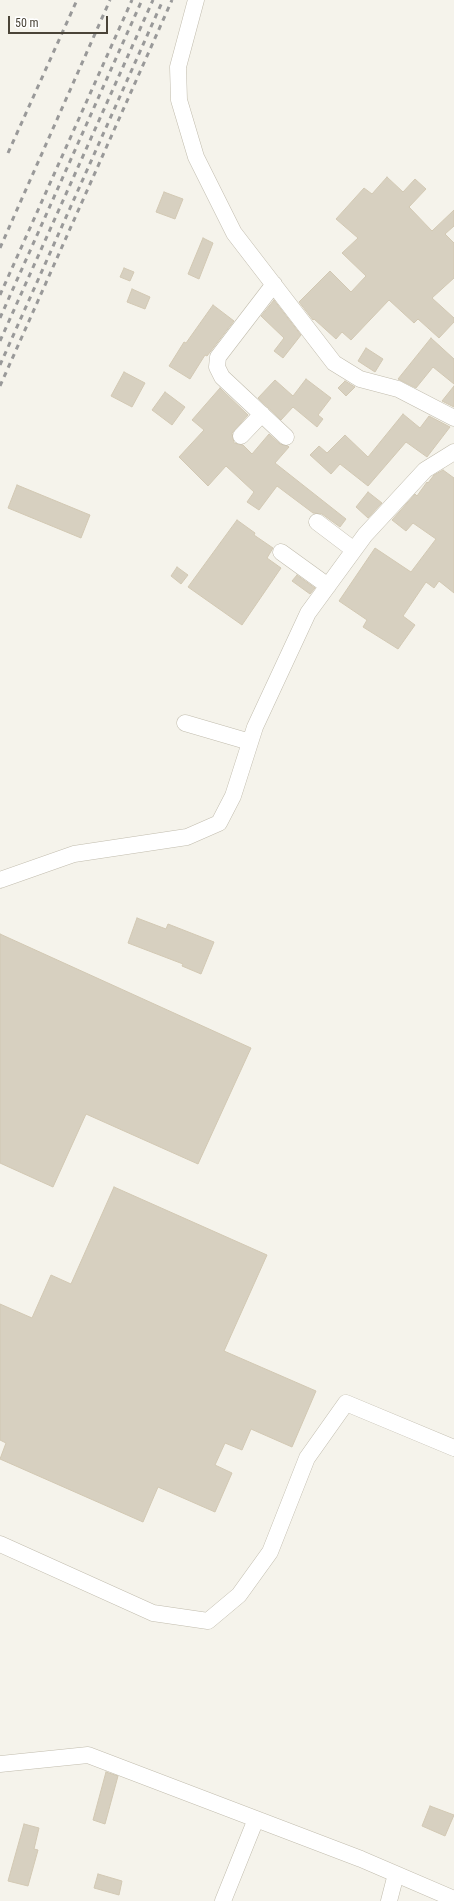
<!DOCTYPE html>
<html>
<head>
<meta charset="utf-8">
<style>
  body { margin:0 }
  #map { position:relative; width:454px; height:1901px; overflow:hidden; background:#f5f3eb; font-family:"Roboto Condensed",sans-serif }
  canvas { display:block }
  .scale { position:absolute; left:8px; top:16px; width:100px; height:18px; box-sizing:border-box; border:2px solid #4a4438; border-top:0; padding-left:5px; font-size:12px; line-height:14px; white-space:nowrap; color:#4a4438; -webkit-text-stroke:3px #fff; paint-order:stroke }
</style>
</head>
<body>
<div id="map">
<canvas width="454" height="1901"></canvas>
<div class="scale">50 m</div>
</div>
<script>
const ctx = document.querySelector('canvas').getContext('2d');
ctx.lineJoin = 'round';
function fill(path, color) { ctx.fillStyle = color; ctx.fill(path, 'evenodd'); }
const toPath = rows => new Path2D(rows.map(r => 'M' + r).join(''));
function stroke(path, color, width, dash) { ctx.strokeStyle = color; ctx.lineWidth = width; ctx.lineCap = dash ? 'butt' : 'round'; ctx.setLineDash(dash || []); ctx.stroke(path); }
const building = toPath([
  [387,177,403,192,415,179,426,189,409,207,432,231,454,210,454,226,445,234,454,243,454,278,432,298,454,318,454,322,439,338,418,319,414,323,389,300,351,340,342,332,336,339,314,319,313,320,299,302,330,271,351,292,366,276,342,253,358,238,336,219,364,188,372,194,387,177],
  [164,192,183,199,175,219,156,212,164,192],
  [203,238,213,243,199,279,188,274,203,238],
  [124,268,134,272,130,281,120,277,124,268],
  [132,289,150,297,145,309,127,302,132,289],
  [274,300,301,335,283,358,274,351,284,338,261,316,274,300],
  [213,305,234,321,207,356,205,355,190,379,169,366,184,342,186,343,213,305],
  [431,338,454,359,454,384,433,367,416,388,398,379,431,338],
  [366,348,383,359,375,372,358,361,366,348],
  [124,372,145,383,132,407,111,396,124,372],
  [306,379,331,398,318,415,323,419,317,427,293,407,281,420,258,398,275,380,293,396,306,379],
  [345,381,355,387,346,396,338,388,345,381],
  [454,386,454,407,442,401,454,386],
  [220,388,248,415,232,433,234,443,243,445,252,454,269,434,280,444,288,446,289,447,275,463,346,519,340,527,322,514,313,513,277,486,259,510,247,502,254,492,226,466,208,486,179,457,204,430,192,420,220,388],
  [165,392,185,407,172,425,152,410,165,392],
  [403,414,420,428,429,416,450,427,427,457,406,442,368,486,340,464,331,474,310,455,319,446,327,453,345,435,368,457,403,414],
  [443,470,454,478,454,593,439,581,434,588,426,582,403,616,415,625,398,649,363,627,367,620,339,601,375,548,411,572,436,539,413,523,406,531,392,520,415,494,417,496,427,482,428,483,434,475,443,470],
  [17,485,90,515,81,538,8,508,17,485],
  [368,492,382,503,368,518,356,507,368,492],
  [237,520,255,533,254,535,273,548,267,558,281,568,242,625,188,587,237,520],
  [177,567,188,575,181,584,171,576,177,567],
  [297,575,315,588,310,594,292,581,297,575],
  [137,918,166,929,168,924,214,942,201,974,182,966,183,964,128,943,137,918],
  [0,934,251,1048,198,1164,86,1114,53,1187,0,1163,0,934],
  [114,1187,267,1255,224,1351,316,1391,292,1447,251,1429,242,1450,225,1443,215,1465,232,1473,215,1512,158,1487,143,1522,0,1459,6,1443,0,1440,0,1304,32,1318,51,1275,71,1284,114,1187],
  [106,1772,118,1776,105,1824,93,1820,106,1772],
  [430,1806,454,1815,445,1836,422,1826,430,1806],
  [24,1824,39,1828,34,1849,38,1850,28,1886,8,1881,24,1824],
  [98,1874,122,1881,119,1895,94,1888,98,1874]
]);
fill(building, '#d7d0c0');
stroke(building, '#d2c8b3', 1);
const minor = toPath([
  [196,0,178,67,179,100,196,157,234,233,334,363,360,379,398,389,454,418],
  [274,284,218,357,217,367,222,377,286,437],
  [241,436,262,414],
  [317,522,354,550],
  [281,552,328,586],
  [185,723,250,742],
  [0,880,74,854,187,837,219,823,233,796,255,727,308,613,365,535,425,470,454,452],
  [0,1544,153,1613,208,1621,239,1595,270,1552,307,1458,346,1403,454,1448],
  [0,1764,88,1755,361,1859,454,1899],
  [223,1901,256,1819],
  [389,1901,396,1874]
]);
stroke(minor, '#c1bcad', 17);
stroke(minor, '#fff', 16);
stroke(toPath([
  [8,153,77,0],
  [0,248,110,0],
  [0,295,132,0],
  [0,318,142,0],
  [0,341,153,0],
  [0,365,163,0],
  [0,386,172,0]
]), '#999', 3, [5, 5]);
</script>
</body>
</html>
